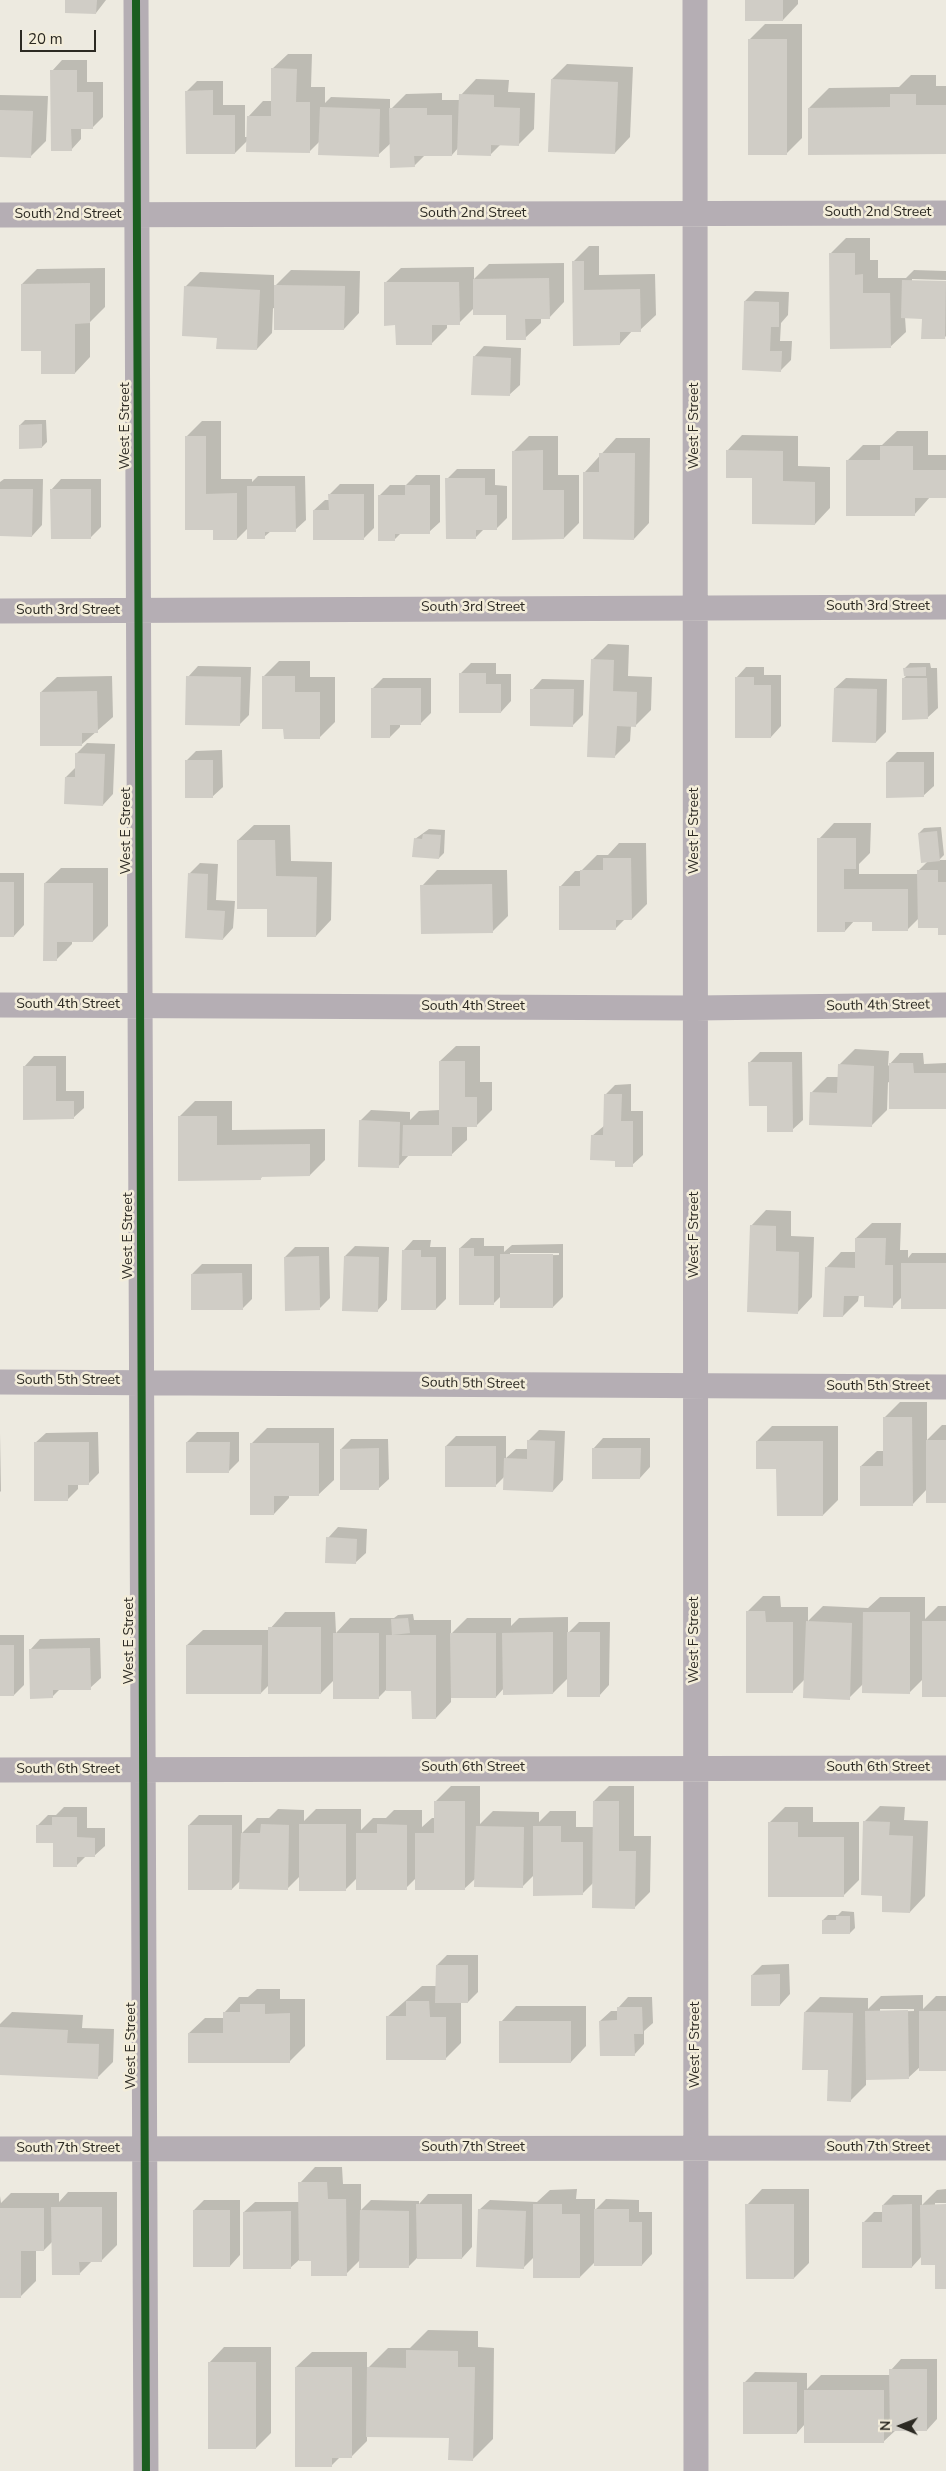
<!DOCTYPE html>
<html>
<head>
<meta charset="utf-8">
<style>
  body { margin:0 }
  #map { position:relative; width:946px; height:2471px; overflow:hidden; background:#edeae0; font-family:"Nunito Sans",sans-serif }
  canvas { display:block }
  .north { position:absolute; left:876px; top:2401px; width:50px; height:50px; -webkit-text-stroke:4px #f3edda; paint-order:stroke; rotate:271deg; font-size:14px; font-weight:700; line-height:20px; text-align:center; color:#2c2a23 }
  .north::after { content:''; display:block; margin:auto; width:18px; height:22px; background:#2c2a23; clip-path:polygon(50% 0,100% 100%,50% 72%,0 100%) }
  .scale { position:absolute; left:20px; top:30px; width:76px; height:22px; box-sizing:border-box; border:2px solid #2c2a23; border-top:0; padding-left:6px; font-size:15px; line-height:18px; white-space:nowrap; color:#2c2a23; -webkit-text-stroke:4px #f3edda; paint-order:stroke }
</style>
</head>
<body>
<div id="map">
<canvas width="946" height="2471"></canvas>
<div class="north">N</div>
<div class="scale">20 m</div>
</div>
<script>
const ctx = document.querySelector('canvas').getContext('2d');
ctx.lineJoin = 'round';
function fill(path, color) { ctx.fillStyle = color; ctx.fill(path, 'evenodd'); }
const toPath = rows => new Path2D(rows.map(r => 'M' + r).join(''));
function stroke(path, color, width, dash) { ctx.strokeStyle = color; ctx.lineWidth = width; ctx.lineCap = dash ? 'butt' : 'round'; ctx.setLineDash(dash || []); ctx.stroke(path); }
function write(font, color, halo, rows, align = 'center') {
  ctx.font = font + ' "Nunito Sans",sans-serif'; ctx.lineWidth = 5; ctx.setLineDash([]); ctx.textBaseline = 'middle'; ctx.strokeStyle = halo; ctx.fillStyle = color; for (const [text, x, y, turn = 0] of rows) {
    ctx.save(); ctx.translate(x, y); ctx.rotate((+turn || 0) * Math.PI / 180); ctx.textAlign = isNaN(turn) ? turn : align; if (halo) ctx.strokeText(text, 0, 0); ctx.fillText(text, 0, 0); ctx.restore();
  }
}
fill(toPath([
  [66,0,106,0,96,13],
  [746,0,798,0,798,4,783,20],
  [765,24,802,24,802,138,786,154,749,40],
  [288,54,312,54,311,87,325,87,325,103,331,97,390,99,390,110,406,94,442,93,442,100,460,100,461,95,476,79,509,80,508,92,535,93,534,129,518,145,501,144,490,155,458,148,452,155,425,155,414,166,391,143,378,155,320,141,309,152,248,140,235,153,187,91,197,81,223,81,223,105,245,105,245,137,248,137,248,117,263,101,272,101,272,69],
  [62,60,87,60,87,82,103,82,103,117,93,127,81,128,81,139,71,150,52,71],
  [567,64,633,67,630,137,615,153,552,79],
  [911,75,936,75,936,86,946,86,946,153,809,108,829,88,899,87],
  [0,95,48,96,46,141,30,157,0,156],
  [846,238,870,238,870,260,878,260,878,278,906,278,914,270,946,271,946,280,912,279,912,281,946,282,946,336,944,338,923,317,905,317,906,332,890,347,830,254],
  [589,246,599,246,599,275,655,274,656,315,640,330,633,330,620,344,574,345,573,262],
  [564,263,564,302,549,318,541,318,541,323,525,338,507,313,474,308,459,323,447,324,447,328,432,343,396,324,385,283,401,268,474,267,474,279,489,264],
  [105,268,105,307,90,322,90,357,75,373,22,284,37,269],
  [291,270,360,271,359,313,344,329,273,308,272,333,257,349,218,336,185,287,200,272,274,275,274,287],
  [755,291,789,292,788,315,781,323,780,341,792,341,791,360,781,370,743,369,745,301],
  [484,346,521,348,520,385,509,395,474,357],
  [25,420,46,420,47,442,42,447,20,425],
  [202,421,221,421,221,479,252,479,252,482,258,476,305,476,306,520,295,530,271,531,264,537,248,528,237,539,214,529,186,437],
  [897,431,928,431,928,455,946,455,946,497,930,497,914,515,847,461,863,445,882,445],
  [742,435,798,436,798,466,830,467,830,508,815,524,754,477,727,451],
  [529,436,558,436,558,475,579,475,579,523,564,538,514,451],
  [616,438,650,438,649,523,634,539,585,472],
  [457,469,495,469,495,485,507,486,507,518,497,528,485,528,475,538,447,479],
  [416,475,440,475,440,522,429,532,401,533,394,540,379,496,390,485,406,485],
  [4,479,43,479,42,525,32,536,0,535,0,482],
  [61,479,101,479,101,527,91,537,51,490],
  [340,484,374,484,374,528,363,539,314,510,325,500,330,500,330,494],
  [608,644,629,645,628,676,652,677,651,710,635,726,631,726,630,741,615,756,592,660],
  [279,661,310,661,310,677,335,677,335,722,320,737,285,728,263,677],
  [471,663,496,663,496,674,511,674,511,701,501,712,461,673],
  [910,663,930,663,931,668,937,668,938,708,927,718,903,679,907,675,905,668],
  [198,666,251,667,249,715,239,725,188,677],
  [746,667,764,667,764,675,781,675,781,726,771,737,736,678],
  [112,676,113,717,81,745,41,692,57,677],
  [383,678,431,678,431,713,421,723,400,723,400,727,390,737,373,688],
  [846,678,887,679,886,732,876,742,835,688],
  [542,679,584,680,583,715,573,725,532,690],
  [87,743,115,744,113,794,103,805,66,777,76,767,77,753],
  [222,750,223,787,212,797,186,761,196,751],
  [897,752,934,752,934,786,923,796,887,762],
  [834,823,871,823,870,853,859,864,859,874,919,874,919,870,928,861,919,833,924,828,941,827,944,855,939,860,946,860,946,934,939,927,919,918,907,930,873,920,855,920,845,931,819,839],
  [254,825,290,825,291,861,332,862,331,920,316,936,268,908,238,840],
  [429,829,445,830,444,853,439,858,415,839],
  [619,843,646,843,647,904,632,919,625,919,615,929,560,887,575,871,581,871,597,855,608,855],
  [200,863,218,864,216,900,235,901,233,928,223,939,186,937,190,873],
  [61,868,108,868,108,926,93,941,72,941,72,944,56,960,45,883],
  [437,870,507,870,508,916,492,932,422,886],
  [0,873,24,873,24,925,14,936,0,936],
  [456,1046,480,1046,480,1082,492,1082,492,1110,476,1126,467,1126,467,1140,451,1155,409,1155,398,1167,360,1121,371,1110,410,1112,410,1120,419,1111,440,1110,440,1061],
  [855,1049,889,1051,888,1066,900,1053,923,1053,924,1064,946,1063,946,1108,888,1082,887,1110,871,1126,811,1093,827,1077,839,1077,839,1065],
  [760,1052,802,1052,803,1120,792,1130,768,1105,749,1063],
  [34,1056,66,1056,66,1091,84,1091,84,1108,73,1118,24,1119,24,1067],
  [631,1084,631,1111,643,1111,643,1155,632,1165,617,1160,592,1136,605,1125,605,1095,615,1085],
  [195,1101,232,1101,232,1130,325,1129,325,1160,310,1175,264,1175,260,1179,179,1117],
  [766,1210,791,1211,791,1236,814,1237,812,1297,797,1313,751,1226],
  [872,1223,901,1223,900,1250,908,1250,908,1258,912,1253,946,1253,946,1307,902,1297,892,1307,865,1295,859,1295,858,1301,843,1316,826,1268,841,1252,856,1252,856,1238],
  [471,1238,484,1238,484,1246,504,1246,504,1252,512,1245,563,1244,563,1297,553,1307,501,1296,494,1303,460,1248],
  [510,1253,559,1253,559,1255,510,1256],
  [413,1240,431,1240,430,1247,446,1247,446,1299,436,1309,403,1251],
  [355,1246,389,1247,387,1300,377,1311,345,1256],
  [295,1247,329,1247,330,1298,320,1308,285,1257],
  [202,1264,252,1264,252,1299,242,1309,192,1274],
  [900,1402,927,1402,927,1440,942,1425,946,1425,946,1502,927,1489,912,1505,861,1466,877,1451,885,1451,884,1418],
  [772,1426,838,1426,838,1500,823,1515,778,1467,757,1441],
  [267,1428,334,1428,334,1480,318,1495,289,1495,289,1498,274,1514,252,1443],
  [539,1430,565,1431,563,1480,553,1491,505,1476,495,1486,446,1446,456,1436,506,1436,506,1458,516,1449,528,1449,529,1440],
  [98,1432,99,1473,88,1484,78,1484,78,1489,67,1500,35,1443,46,1433],
  [197,1432,239,1432,239,1461,229,1471,187,1442],
  [0,1433,1,1491,0,1492],
  [603,1438,650,1438,650,1467,640,1478,593,1449],
  [351,1439,388,1439,389,1479,378,1489,341,1449],
  [338,1527,367,1529,366,1553,355,1563,328,1538],
  [763,1596,780,1596,781,1607,808,1607,808,1621,823,1606,868,1608,880,1597,925,1597,925,1619,938,1606,946,1606,946,1696,923,1679,909,1693,863,1684,849,1698,805,1679,792,1692,747,1612],
  [285,1612,335,1612,336,1633,350,1618,394,1618,398,1615,413,1614,414,1620,451,1620,451,1634,467,1618,511,1618,511,1626,519,1618,568,1617,568,1633,579,1622,610,1622,609,1685,599,1696,568,1678,553,1693,504,1688,496,1697,451,1697,451,1702,436,1718,413,1690,386,1690,378,1698,335,1679,321,1693,269,1685,261,1693,187,1645,203,1630,269,1630],
  [0,1635,24,1635,24,1685,14,1695,0,1695],
  [100,1638,101,1678,90,1688,60,1689,52,1697,30,1650,40,1639],
  [451,1786,480,1786,480,1824,493,1811,539,1812,539,1822,550,1811,576,1811,576,1827,594,1827,594,1801,609,1786,634,1786,634,1836,651,1836,650,1892,635,1907,593,1883,582,1894,535,1874,522,1887,476,1878,464,1889,416,1878,406,1888,358,1877,345,1890,301,1875,287,1889,241,1880,232,1889,189,1825,199,1815,242,1815,242,1833,257,1818,269,1818,278,1809,304,1810,304,1821,316,1809,361,1809,361,1830,373,1818,386,1818,394,1810,422,1810,422,1827,432,1818,436,1818,435,1802],
  [880,1806,905,1807,904,1820,928,1821,925,1896,910,1912,884,1895,864,1822],
  [64,1807,87,1807,87,1828,105,1828,105,1846,94,1856,86,1856,76,1866,38,1825,48,1815,56,1815],
  [785,1807,813,1807,813,1822,859,1822,859,1880,843,1896,769,1823],
  [842,1911,854,1912,855,1928,850,1933,823,1920,828,1915,838,1915],
  [447,1955,478,1955,478,1992,468,2002,461,2002,461,2043,446,2058,387,2017,422,1986,437,1986,437,1965],
  [789,1964,790,1994,780,2005,752,1975,762,1965],
  [257,1989,280,1989,280,1999,305,1999,305,2046,289,2062,189,2033,205,2018,224,2018,224,2013,239,1997,248,1997],
  [923,1995,923,2009,936,1996,946,1996,946,2077,946,2070,921,2066,908,2078,866,2078,866,2085,850,2101,829,2069,805,2012,820,1997,868,1998,868,2009,881,1996],
  [880,2009,914,2009,914,2011,880,2012],
  [628,1997,652,1997,653,2023,644,2031,644,2044,634,2055,600,2021,611,2011,618,2011,618,2008],
  [516,2006,586,2006,586,2046,571,2062,501,2022],
  [12,2012,83,2015,82,2028,114,2029,113,2062,97,2078,0,2074,0,2024],
  [315,2167,342,2167,343,2184,361,2184,361,2210,371,2200,419,2201,419,2204,428,2194,472,2194,472,2247,462,2258,417,2258,408,2267,360,2260,346,2274,312,2260,299,2260,290,2268,244,2212,255,2202,300,2202,300,2183],
  [577,2189,576,2199,595,2199,595,2210,606,2199,639,2200,639,2212,652,2212,652,2254,642,2265,596,2261,580,2277,534,2257,523,2268,479,2210,490,2200,537,2202,550,2190],
  [762,2189,809,2189,809,2263,794,2278,747,2205],
  [946,2189,946,2203,935,2203,935,2206,946,2205,946,2288,936,2264,922,2256,912,2267,863,2223,874,2212,883,2212,883,2205,893,2195,922,2195,922,2205,937,2190],
  [68,2192,117,2192,117,2245,102,2260,92,2261,79,2274,53,2241,44,2250,36,2250,36,2281,20,2297,0,2297,0,2196,1,2203,11,2193,59,2193,59,2202],
  [204,2200,240,2200,240,2255,230,2266,194,2210],
  [428,2330,478,2331,478,2347,494,2348,493,2439,472,2460,450,2437,367,2436,367,2441,352,2456,341,2456,331,2466,296,2367,312,2352,367,2352,367,2369,388,2348,410,2348],
  [224,2347,271,2347,271,2433,256,2448,209,2363],
  [901,2359,937,2359,937,2419,927,2430,896,2430,883,2442,805,2424,797,2433,744,2383,755,2372,807,2373,807,2389,821,2375,891,2375,891,2370]
]), '#0003');
fill(toPath([
  [65,0,97,0,96,14,65,13],
  [745,0,783,0,783,21,745,21],
  [748,39,787,39,787,155,748,155],
  [271,68,297,69,296,102,310,102,310,153,246,152,247,116,271,116],
  [50,70,77,70,77,92,93,92,93,129,71,129,72,151,51,151],
  [551,79,618,82,615,154,548,152],
  [213,90,213,115,235,115,235,154,186,154,185,91],
  [459,94,494,95,494,107,520,108,519,146,491,145,491,156,457,155],
  [890,94,916,94,916,105,946,105,946,154,808,155,808,108,890,107],
  [320,107,380,109,379,157,318,155],
  [389,108,427,108,427,115,452,115,452,156,414,156,415,167,390,168],
  [0,110,33,111,31,158,0,157],
  [829,253,855,253,855,275,863,274,863,293,890,293,891,348,830,349],
  [572,261,584,261,584,290,640,289,641,332,620,332,620,345,573,346],
  [549,278,550,319,525,319,526,340,506,340,506,315,473,315,473,279],
  [902,280,946,281,945,339,921,339,922,319,901,318],
  [384,282,459,282,460,325,432,325,432,345,396,345,395,325,384,326],
  [90,283,90,323,75,324,75,374,41,374,41,351,21,351,21,284],
  [274,285,345,286,344,330,274,330],
  [184,286,260,290,257,350,216,349,217,338,182,336],
  [744,301,779,302,779,327,771,327,770,351,782,351,781,372,742,370],
  [473,356,511,358,510,396,471,395],
  [42,424,42,448,19,449,19,425],
  [185,436,206,436,206,494,237,493,237,540,213,540,213,530,185,530],
  [880,446,913,446,913,470,946,470,946,498,915,498,915,516,846,516,846,460,880,460],
  [543,450,543,490,564,490,564,539,512,540,512,451],
  [726,450,783,451,783,481,815,482,815,525,752,524,752,478,726,478],
  [599,453,635,453,634,540,583,539,583,472,599,472],
  [445,478,485,478,485,495,497,495,497,530,476,530,476,539,446,539],
  [405,485,430,485,430,534,395,534,395,541,378,541,378,495,405,495],
  [247,486,295,486,296,532,265,532,265,539,247,539],
  [0,489,33,489,32,537,0,536],
  [50,489,91,489,91,539,51,539],
  [328,494,364,494,364,540,313,540,313,510,329,510],
  [591,659,614,660,613,691,637,692,636,727,617,726,615,758,587,757],
  [926,667,926,676,904,676,903,668],
  [459,673,486,673,486,684,501,684,501,713,459,713],
  [186,676,241,677,240,726,185,725],
  [262,676,295,676,295,692,320,692,320,739,284,739,283,729,262,729],
  [735,677,754,677,754,685,771,685,771,738,735,738],
  [902,678,927,678,928,719,902,720],
  [371,688,421,688,421,725,390,725,390,738,371,738],
  [834,688,877,689,876,743,832,742],
  [530,689,574,689,573,727,530,726],
  [97,691,98,733,82,733,82,746,40,746,40,692],
  [75,753,105,754,103,806,64,804,65,777,75,777],
  [185,760,213,760,213,798,185,798],
  [886,762,924,762,924,797,886,798],
  [937,831,940,861,921,863,918,833],
  [423,834,441,835,439,859,412,857,414,838,422,839],
  [817,838,856,838,856,869,844,869,844,889,908,889,908,931,872,931,872,922,845,922,845,932,817,932],
  [237,840,275,840,276,876,317,877,316,937,267,937,267,909,237,909],
  [603,858,631,858,632,920,616,920,616,930,559,930,559,886,580,886,580,870,603,870],
  [917,870,938,870,938,882,946,882,946,935,938,935,938,928,918,928],
  [188,873,208,874,207,910,225,911,223,940,185,938],
  [0,882,14,882,14,937,0,937],
  [44,883,93,883,93,942,57,942,57,961,43,961],
  [492,884,493,933,421,934,420,885],
  [439,1061,465,1061,465,1097,477,1097,477,1127,452,1127,452,1156,402,1156,403,1125,439,1125],
  [748,1062,792,1062,793,1132,767,1132,767,1106,749,1106],
  [889,1063,913,1063,914,1073,946,1073,946,1109,889,1109],
  [838,1064,874,1066,872,1127,809,1125,810,1092,837,1093],
  [23,1066,56,1066,56,1101,74,1101,74,1119,23,1120],
  [604,1094,622,1094,621,1121,633,1121,633,1167,615,1167,615,1161,590,1160,591,1135,603,1135],
  [178,1116,217,1116,217,1145,310,1144,310,1176,261,1177,261,1180,178,1181],
  [359,1120,400,1122,399,1168,358,1167],
  [750,1225,776,1226,776,1251,799,1252,798,1314,747,1312],
  [855,1238,886,1238,885,1265,893,1265,893,1308,864,1307,864,1296,844,1296,843,1317,823,1317,825,1267,855,1268],
  [459,1248,474,1248,474,1256,494,1256,494,1305,459,1305],
  [402,1250,421,1250,421,1257,436,1257,436,1310,401,1310],
  [500,1254,553,1254,553,1308,500,1308],
  [319,1256,320,1310,285,1311,284,1257],
  [344,1256,379,1257,378,1312,342,1311],
  [901,1263,946,1263,946,1309,901,1309],
  [242,1273,243,1310,191,1310,191,1274],
  [883,1417,912,1417,913,1506,860,1506,860,1466,883,1466],
  [527,1440,555,1441,553,1492,503,1490,504,1458,527,1459],
  [926,1440,946,1440,946,1503,926,1503],
  [756,1441,823,1441,823,1516,777,1516,776,1469,756,1469],
  [34,1442,89,1442,89,1485,68,1485,68,1501,34,1501],
  [186,1442,230,1442,229,1473,186,1473],
  [250,1443,319,1443,319,1496,274,1496,274,1515,250,1515],
  [445,1446,496,1446,496,1487,445,1487],
  [379,1448,379,1490,340,1490,340,1449],
  [592,1448,641,1448,640,1479,592,1479],
  [326,1537,357,1539,356,1564,325,1563],
  [746,1611,765,1611,766,1622,793,1622,793,1693,746,1693],
  [863,1612,910,1612,910,1694,862,1693],
  [408,1618,410,1633,392,1635,391,1619],
  [806,1621,852,1623,850,1700,803,1698],
  [922,1621,946,1621,946,1697,922,1697],
  [268,1627,321,1627,321,1694,268,1694],
  [553,1632,553,1694,503,1695,502,1633],
  [567,1632,600,1632,600,1697,567,1697],
  [333,1633,379,1633,379,1699,333,1699],
  [450,1633,496,1633,496,1698,451,1698],
  [386,1635,436,1635,436,1719,412,1719,411,1691,386,1691],
  [0,1645,14,1645,14,1696,0,1696],
  [186,1645,262,1645,261,1694,186,1694],
  [90,1648,91,1690,53,1690,53,1698,30,1699,29,1649],
  [434,1801,465,1801,465,1890,415,1890,415,1833,434,1833],
  [593,1801,619,1801,619,1851,636,1851,635,1909,592,1908],
  [52,1817,77,1817,77,1837,95,1838,95,1857,77,1857,77,1867,53,1867,53,1843,36,1843,36,1825,52,1825],
  [863,1821,890,1822,889,1835,913,1836,910,1913,882,1912,882,1896,861,1895],
  [768,1822,798,1822,798,1837,844,1837,844,1897,768,1897],
  [261,1824,289,1825,288,1890,239,1889,241,1833,260,1833],
  [299,1824,346,1824,346,1891,299,1891],
  [377,1824,407,1825,407,1890,356,1890,356,1833,377,1833],
  [188,1825,232,1825,232,1890,188,1890],
  [476,1826,524,1827,523,1888,474,1887],
  [533,1826,561,1826,561,1842,583,1842,583,1895,533,1896],
  [836,1916,850,1916,850,1934,822,1934,822,1920,836,1920],
  [436,1965,468,1965,468,2003,435,2003],
  [780,1974,780,2006,751,2006,751,1975],
  [406,2001,429,2001,430,2017,446,2017,446,2060,386,2060,386,2016,406,2016],
  [240,2004,265,2004,265,2014,290,2013,290,2063,188,2063,188,2033,223,2033,223,2012,240,2012],
  [617,2007,642,2007,643,2034,634,2034,635,2056,600,2056,599,2021,617,2020],
  [908,2010,909,2079,866,2080,865,2011],
  [919,2011,946,2011,946,2071,919,2071],
  [804,2012,853,2013,851,2102,827,2101,828,2070,802,2070],
  [499,2021,571,2021,571,2063,499,2063],
  [0,2027,68,2030,67,2043,99,2044,98,2079,0,2075],
  [298,2182,327,2182,328,2199,346,2199,347,2276,311,2276,311,2261,299,2261],
  [416,2204,462,2204,462,2259,417,2259],
  [533,2204,562,2204,562,2214,580,2214,580,2278,533,2278],
  [745,2204,794,2204,794,2279,746,2279],
  [912,2204,912,2268,862,2268,862,2222,882,2222,882,2205],
  [946,2204,946,2289,935,2289,935,2265,921,2265,920,2205],
  [51,2207,102,2207,102,2262,79,2262,80,2275,52,2275],
  [0,2208,44,2208,44,2251,21,2251,21,2298,0,2298],
  [478,2209,526,2211,524,2269,476,2267],
  [594,2209,629,2209,629,2222,642,2222,642,2266,594,2266],
  [193,2210,230,2210,230,2267,193,2267],
  [360,2210,409,2211,409,2268,359,2268],
  [291,2211,291,2269,243,2269,243,2212],
  [406,2350,458,2351,458,2367,475,2367,473,2461,448,2460,449,2438,366,2437,367,2367,406,2368],
  [208,2362,256,2362,256,2449,208,2449],
  [295,2367,352,2367,352,2458,332,2458,332,2467,295,2467],
  [889,2369,927,2369,927,2431,890,2431],
  [743,2382,797,2382,797,2434,743,2434],
  [804,2390,884,2390,884,2443,804,2443]
]), '#d0cdc6');
stroke(toPath([
  [136,0,146,2471],
  [695,0,696,2471],
  [0,215,946,213],
  [0,611,946,607],
  [0,1005,695,1008,946,1005],
  [0,1382,946,1387],
  [0,1770,946,1768],
  [0,2149,946,2148]
]), '#b5aeb4', 25);
stroke(toPath([
  [136,0,146,2471]
]), '#1b5e20', 8);
write('14px', '#2c2a23', '#f3edda', [
  ["South 2nd Street",878,213],
  ["South 2nd Street",473,214],
  ["South 2nd Street",68,215],
  ["West E Street",126,426,-90],
  ["West F Street",695,426,-90],
  ["South 3rd Street",878,607],
  ["South 3rd Street",473,608],
  ["South 3rd Street",68,611],
  ["West E Street",127,831,-90],
  ["West F Street",695,831,-90],
  ["South 4th Street",68,1005],
  ["South 4th Street",878,1006,-1],
  ["South 4th Street",473,1007],
  ["West F Street",695,1235,-90],
  ["West E Street",129,1236,-90],
  ["South 5th Street",68,1381],
  ["South 5th Street",473,1384,1],
  ["South 5th Street",878,1387],
  ["West F Street",695,1640,-90],
  ["West E Street",130,1641,-90],
  ["South 6th Street",473,1768],
  ["South 6th Street",878,1768],
  ["South 6th Street",68,1770],
  ["West F Street",696,2045,-90],
  ["West E Street",132,2046,-90],
  ["South 7th Street",473,2148],
  ["South 7th Street",878,2148],
  ["South 7th Street",68,2149]
]);
</script>
</body>
</html>
